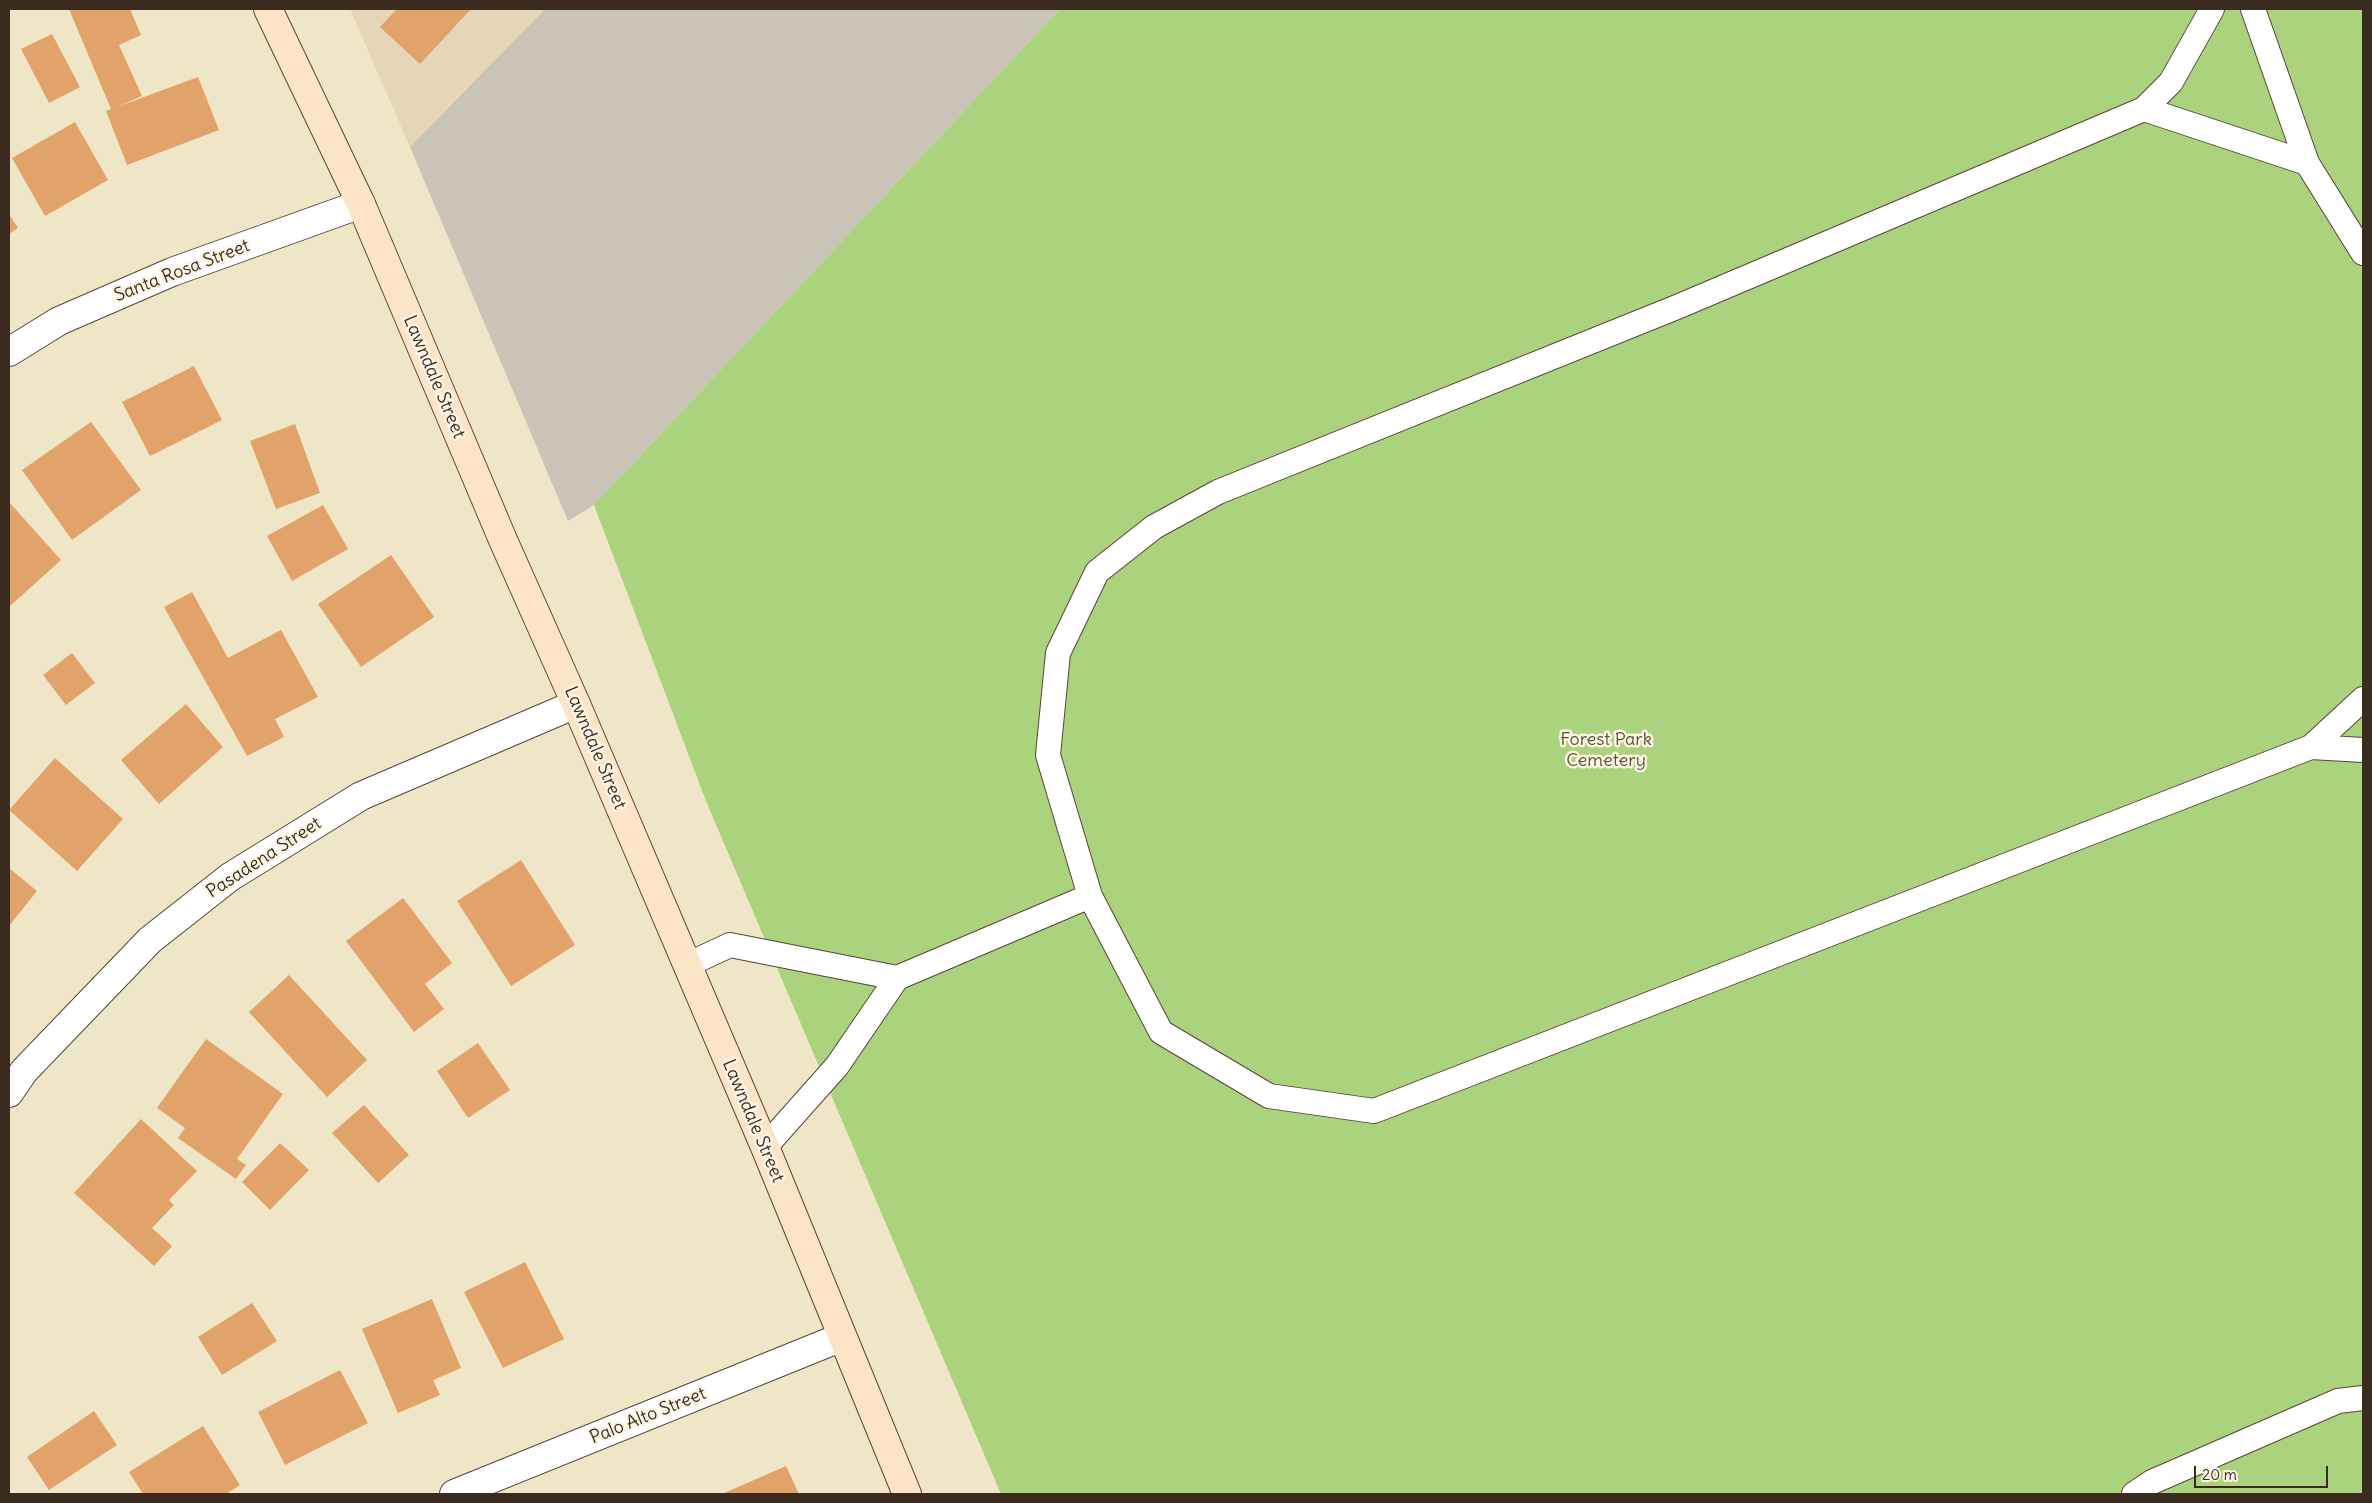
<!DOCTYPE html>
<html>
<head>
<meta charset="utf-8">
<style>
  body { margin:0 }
  #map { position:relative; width:2372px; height:1503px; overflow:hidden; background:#efe6c8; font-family:Delius,sans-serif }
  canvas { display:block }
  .frame { position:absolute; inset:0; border:10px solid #3b2a1e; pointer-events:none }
  .scale { position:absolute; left:2194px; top:1466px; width:134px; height:22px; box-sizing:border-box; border:2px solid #3b2a1e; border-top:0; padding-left:6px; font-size:15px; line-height:18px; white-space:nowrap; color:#3b2a1e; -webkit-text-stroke:4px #fcf5e5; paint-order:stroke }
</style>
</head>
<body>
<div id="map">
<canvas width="2372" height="1503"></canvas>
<div class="frame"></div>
<div class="scale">20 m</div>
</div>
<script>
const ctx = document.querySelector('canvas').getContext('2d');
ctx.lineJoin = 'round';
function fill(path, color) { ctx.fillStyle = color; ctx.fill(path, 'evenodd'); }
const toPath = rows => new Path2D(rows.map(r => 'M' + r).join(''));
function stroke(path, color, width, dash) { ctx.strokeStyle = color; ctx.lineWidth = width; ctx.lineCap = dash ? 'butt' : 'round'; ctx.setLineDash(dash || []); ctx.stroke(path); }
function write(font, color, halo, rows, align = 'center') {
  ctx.font = font + ' Delius,sans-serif'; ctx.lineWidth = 5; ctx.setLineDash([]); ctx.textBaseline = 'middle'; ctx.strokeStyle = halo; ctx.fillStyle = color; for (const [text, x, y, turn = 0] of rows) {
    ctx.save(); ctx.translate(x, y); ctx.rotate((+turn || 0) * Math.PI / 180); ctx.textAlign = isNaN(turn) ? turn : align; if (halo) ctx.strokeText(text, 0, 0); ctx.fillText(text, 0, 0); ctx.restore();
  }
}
fill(toPath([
  [350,9,545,9,410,147]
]), '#e5d6b7');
fill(toPath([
  [545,9,1060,9,594,505,568,521,410,147]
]), '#c9c3b8');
fill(toPath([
  [1060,9,2363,9,2363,1494,1001,1494,706,801,594,505]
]), '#abd27d');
fill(toPath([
  [69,9,130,9,141,35,119,45,142,96,117,107,198,77,219,130,127,165,106,111,111,109],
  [397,9,471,9,420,64,380,27],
  [52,34,80,87,49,103,21,49],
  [75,122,108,180,45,216,12,158],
  [9,214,18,228,9,234],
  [194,366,222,420,150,456,122,402],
  [91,422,141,490,72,540,22,470],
  [295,424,320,493,276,509,250,441],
  [9,502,61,560,9,607],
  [323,505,348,549,292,581,267,536],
  [391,555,434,617,361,667,318,604],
  [192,592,228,658,281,630,318,697,275,719,284,737,247,756,164,607],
  [72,653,95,683,66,705,43,675],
  [186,704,223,747,159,804,121,760],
  [55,758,123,819,77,871,9,810],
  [521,860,575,945,511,986,457,901],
  [9,868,37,891,9,926],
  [403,898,452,963,425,984,444,1009,414,1032,346,941],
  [289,975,367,1060,327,1097,249,1012],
  [206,1039,283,1094,237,1159,246,1165,236,1179,178,1138,185,1128,157,1108],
  [478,1043,510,1090,468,1118,437,1071],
  [364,1105,409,1155,378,1183,332,1133],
  [141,1119,197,1171,169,1200,174,1205,152,1228,172,1246,154,1266,74,1193],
  [280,1143,309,1170,270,1210,242,1182],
  [525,1262,564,1339,503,1368,464,1292],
  [432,1299,461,1368,433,1380,440,1395,398,1413,362,1329],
  [252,1303,277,1341,222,1375,198,1337],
  [340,1370,368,1423,285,1465,258,1412],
  [94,1411,117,1445,49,1490,27,1457],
  [203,1426,240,1485,226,1494,143,1494,129,1472],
  [786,1466,799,1494,722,1494]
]), '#e1a369');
const lane = toPath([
  [2212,9,2171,82,2144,109,2307,163,2363,253],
  [2253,9,2307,163],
  [2144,109,1677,307,1218,492,1154,527,1097,572,1058,653,1048,755,1090,896,1161,1032,1269,1096,1374,1111,2311,747,2363,750],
  [2311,747,2363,699],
  [687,965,730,945,897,978],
  [765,1147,837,1066,897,978,1090,896],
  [2134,1494,2152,1482,2338,1401,2363,1398]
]);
const street = toPath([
  [9,352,59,321,172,272,361,204],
  [9,1093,24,1071,150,940,230,877,361,796,576,704],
  [454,1494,842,1337]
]);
const secondary = toPath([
  [268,9,361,204,503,540,576,704,765,1147,907,1494]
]);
stroke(lane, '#564638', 26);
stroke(street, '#564638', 30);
stroke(secondary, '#564638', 30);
stroke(lane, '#fff', 24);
stroke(street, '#fff', 28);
stroke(secondary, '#fee4c6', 28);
write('18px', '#3b2a1e', '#fcf5e5', [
  ["Santa Rosa Street",182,271,-21],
  ["Lawndale Street",434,377,67],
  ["Lawndale Street",595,748,67],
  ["Pasadena Street",264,858,-33],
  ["Lawndale Street",753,1121,67],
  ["Palo Alto Street",648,1416,-22]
]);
write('18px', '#575436', '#fcf5e5', [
  ["Forest Park",1606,740],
  ["Cemetery",1606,761]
]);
</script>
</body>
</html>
